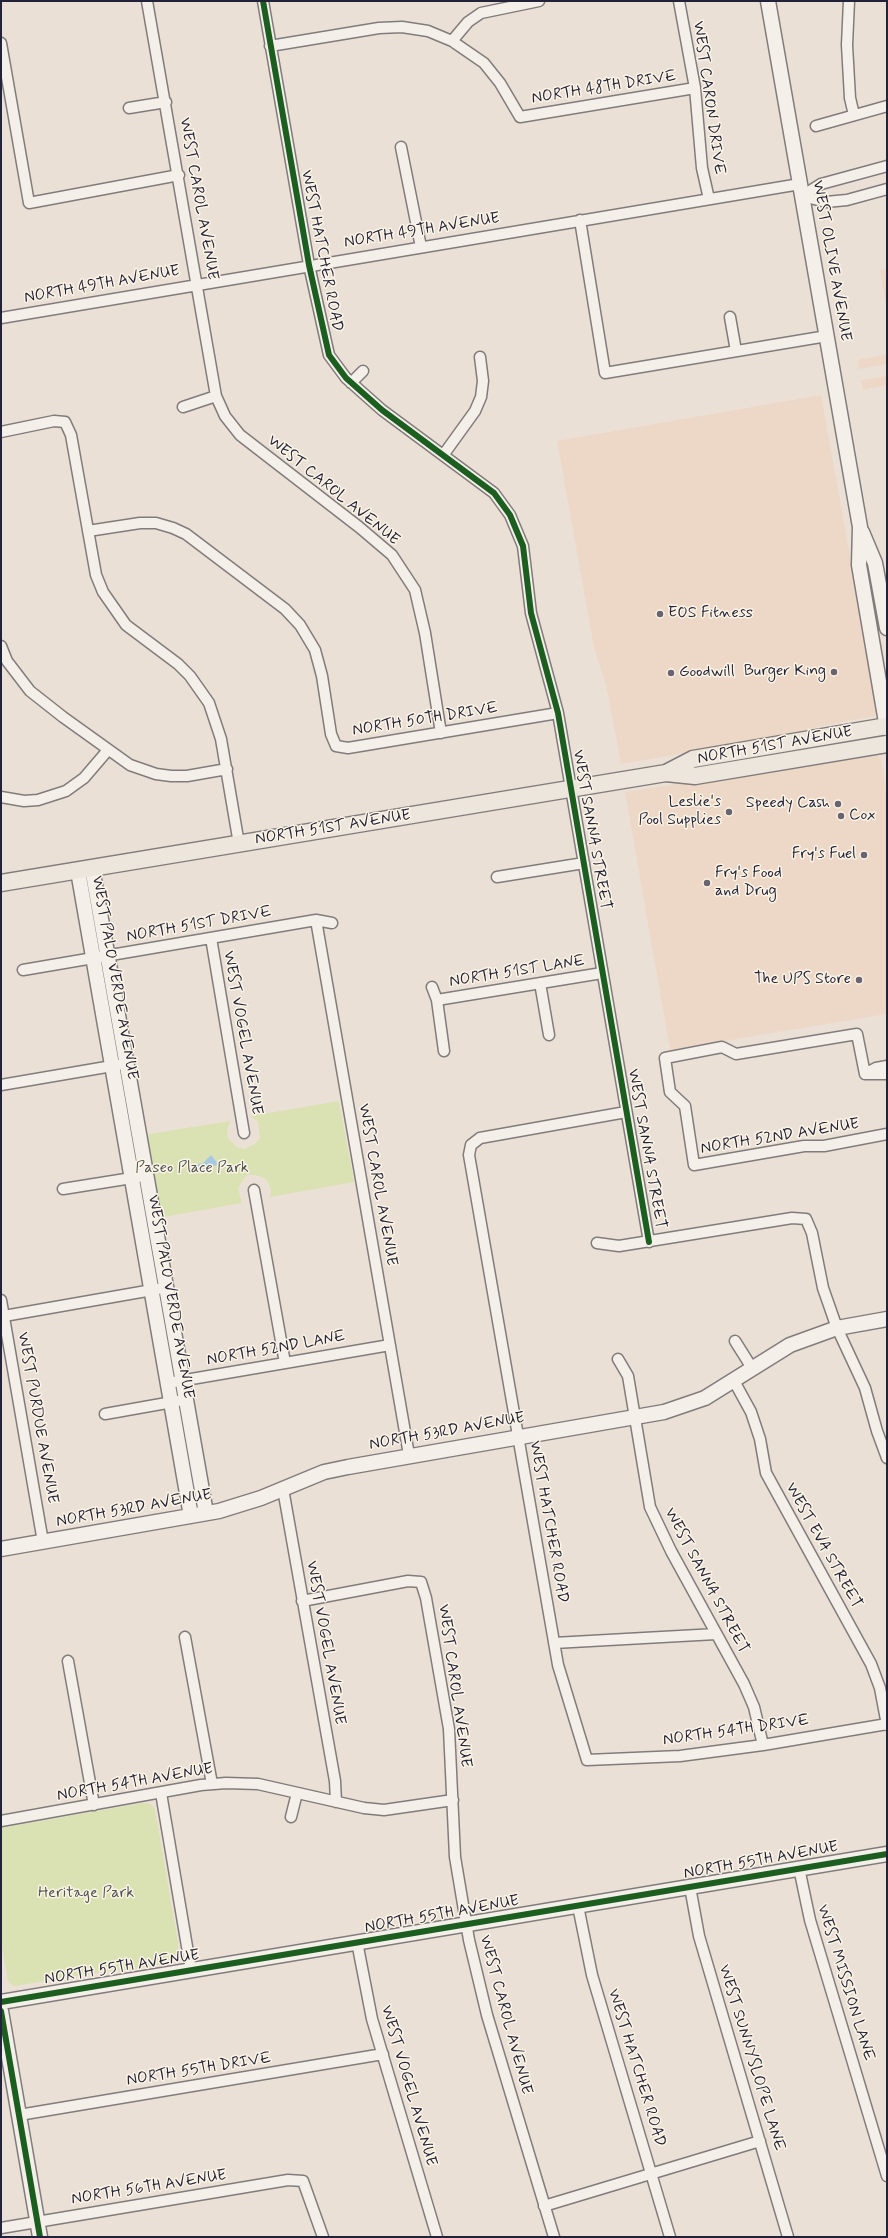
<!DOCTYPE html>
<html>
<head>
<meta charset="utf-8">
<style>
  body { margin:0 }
  #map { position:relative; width:888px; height:2238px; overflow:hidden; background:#ebe0d6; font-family:Mynerve,sans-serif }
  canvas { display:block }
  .frame { position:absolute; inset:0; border:2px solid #22223b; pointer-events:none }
</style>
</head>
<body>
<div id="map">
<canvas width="888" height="2238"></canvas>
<div class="frame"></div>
</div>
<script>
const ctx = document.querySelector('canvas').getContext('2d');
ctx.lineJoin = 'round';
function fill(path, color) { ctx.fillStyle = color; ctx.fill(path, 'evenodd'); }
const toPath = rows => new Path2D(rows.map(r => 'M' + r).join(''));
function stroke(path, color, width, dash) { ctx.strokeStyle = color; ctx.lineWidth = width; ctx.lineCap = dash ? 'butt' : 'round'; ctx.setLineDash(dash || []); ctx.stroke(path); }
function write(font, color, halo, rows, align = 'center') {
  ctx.font = font + ' Mynerve,sans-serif'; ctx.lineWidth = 3; ctx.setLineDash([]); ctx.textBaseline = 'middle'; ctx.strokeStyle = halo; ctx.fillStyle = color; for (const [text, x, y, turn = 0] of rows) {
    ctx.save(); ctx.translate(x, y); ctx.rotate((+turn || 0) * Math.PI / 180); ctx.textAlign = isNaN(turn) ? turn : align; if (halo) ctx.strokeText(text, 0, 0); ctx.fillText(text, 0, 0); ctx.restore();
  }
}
fill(toPath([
  [887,269,887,304,886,305,880,270],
  [887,354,887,364,859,369,858,360],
  [887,376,887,385,863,390,861,380],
  [821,395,877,706,875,716,816,727,792,735,621,764,606,685,594,648,557,441],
  [876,753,881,760,887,794,887,1014,670,1050,625,792]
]), '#edd8c8');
fill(toPath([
  [339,1101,354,1182,270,1197,271,1189,266,1179,256,1175,248,1175,244,1178,238,1189,242,1203,158,1218,143,1135,230,1121,227,1131,228,1138,237,1147,245,1149,256,1143,260,1138,258,1122,251,1116],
  [143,1803,151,1804,155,1810,178,1942,179,1959,174,1962,135,1969,101,1972,15,1986,11,1984,8,1981,1,1942,1,1828]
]), '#dae2b4');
fill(toPath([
  [211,1155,218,1164,207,1170,197,1171,195,1165,203,1163]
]), '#a7c9e2');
const street = toPath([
  [147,1,216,396,225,416,240,435,359,527,392,555,415,590,425,633,441,733],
  [263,1,309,265,329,355,346,378,382,410,494,493,510,515,523,546,531,613,558,713,649,1242],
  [679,1,695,88,702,168,709,199],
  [849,1,847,45,850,98,854,115],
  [452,41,468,22,481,13,539,1],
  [1,43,29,203,179,175],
  [270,46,379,28,402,27,428,31,452,41,484,63,500,83,520,117,695,88],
  [129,108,166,102],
  [816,126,887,106],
  [401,147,421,247],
  [802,196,821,184,887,166],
  [802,196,826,202,847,200,887,189],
  [580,220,605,373,827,336],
  [730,317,736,351],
  [1,318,800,184],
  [351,383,363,371],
  [183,407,216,396],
  [1,432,54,421,65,422,71,435,96,575,103,592,126,625,178,664,190,676,209,703,221,739,239,844],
  [444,454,475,411,481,397,483,381,480,357],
  [88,531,140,523,156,523,173,528,186,534,285,609,300,625,315,650,322,676,331,734,336,746,348,748,558,713],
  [1,646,7,661,30,691,63,717,130,765,156,774,171,776,187,776,227,769],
  [1,797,24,801,38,800,66,791,84,778,108,750],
  [497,877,584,863],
  [316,920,409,1455],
  [211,938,244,1133],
  [23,970,316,920,332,923],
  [540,983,549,1035],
  [432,987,437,1000,444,1051],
  [437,1000,602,973],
  [865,1074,857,1034,736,1054,722,1047,665,1058,670,1092,685,1106,694,1165,804,1146,824,1146,887,1134],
  [865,1074,876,1068,887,1066],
  [865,1074,887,1074],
  [1,1085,118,1065],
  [626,1112,480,1138,471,1145,469,1155,558,1665,587,1760,680,1756,763,1745,887,1724],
  [63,1189,138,1177],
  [254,1190,285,1363],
  [597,1243,619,1246,792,1218,806,1219,812,1233,823,1288,837,1328,865,1388,877,1431,887,1458],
  [1,1300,43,1542],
  [4,1316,158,1289],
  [735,1341,752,1368],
  [618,1359,628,1376,650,1507,671,1551,744,1684,754,1707,763,1745],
  [734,1381,751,1412,760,1439,766,1473,871,1664,880,1688,887,1725],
  [168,1383,390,1345],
  [105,1414,178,1401],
  [283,1489,335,1781,336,1802],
  [302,1601,408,1581,421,1582,426,1598,449,1729,455,1857,469,1940,487,2015,554,2237],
  [185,1637,212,1784],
  [554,1643,716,1634],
  [68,1661,94,1805],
  [161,1793,191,1970],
  [291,1817,297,1793],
  [1,1821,201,1785,226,1783,258,1784,364,1808,384,1810,453,1800],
  [799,1868,810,1920,887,2176],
  [690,1887,699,1936,788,2237],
  [578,1906,592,1975,670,2237],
  [357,1942,372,2019,437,2237],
  [19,2115,383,2054],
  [544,2206,760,2141],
  [1,2228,288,2180,303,2181,323,2237]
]);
const secondary = toPath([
  [768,1,860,527,859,565,887,728],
  [862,532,875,563,887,628],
  [92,868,206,1513],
  [78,871,191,1516],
  [1,1549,219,1511,261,1498,324,1472,348,1467,664,1412,705,1398,790,1345,837,1328,887,1319],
  [1,2002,887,1854],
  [1,2011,40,2237]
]);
const primary = toPath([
  [666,773,693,759,887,726],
  [1,883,666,773,695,776,887,744]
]);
stroke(street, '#817c7c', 13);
stroke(secondary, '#817c7c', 17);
stroke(primary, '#817c7c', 19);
stroke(street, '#f4efe9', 10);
stroke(secondary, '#f4efe9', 14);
stroke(primary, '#ede6dc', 16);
stroke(toPath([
  [263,1,309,265,329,355,346,378,382,410,494,493,510,515,523,546,531,613,558,713,649,1242],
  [1,2002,887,1854],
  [1,2011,40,2237]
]), '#1b5e20', 6);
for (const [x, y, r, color] of [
  [660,614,4,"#686471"],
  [834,672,4,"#686471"],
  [671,673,4,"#686471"],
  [838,804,4,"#686471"],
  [729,812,4,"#686471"],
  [841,816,4,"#686471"],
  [864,855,4,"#686471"],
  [707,883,4,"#686471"],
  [859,980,4,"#686471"]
]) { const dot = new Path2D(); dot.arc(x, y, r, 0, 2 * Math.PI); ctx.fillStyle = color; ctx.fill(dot); stroke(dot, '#fcf5e5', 1.5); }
write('16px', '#22223b', '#fcf5e5', [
  ["NORTH 48TH DRIVE",604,88,-9],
  ["WEST CARON DRIVE",708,98,82],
  ["WEST CAROL AVENUE",198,199,80],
  ["NORTH 49TH AVENUE",422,231,-9],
  ["WEST HATCHER ROAD",321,251,79],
  ["WEST OLIVE AVENUE",831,261,80],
  ["NORTH 49TH AVENUE",102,285,-10],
  ["WEST CAROL AVENUE",333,491,39],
  ["NORTH 50TH DRIVE",425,720,-9],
  ["NORTH 51ST AVENUE",775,746,-10],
  ["NORTH 51ST AVENUE",333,828,-9],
  ["WEST SANNA STREET",591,830,80],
  ["NORTH 51ST DRIVE",199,925,-10],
  ["NORTH 51ST LANE",517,972,-9],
  ["WEST PALO VERDE AVENUE",114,978,80],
  ["WEST VOGEL AVENUE",242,1033,80],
  ["NORTH 52ND AVENUE",780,1137,-9],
  ["WEST SANNA STREET",646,1149,80],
  ["WEST CAROL AVENUE",377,1185,80],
  ["WEST PALO VERDE AVENUE",170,1297,80],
  ["NORTH 52ND LANE",276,1349,-10],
  ["WEST PURDUE AVENUE",37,1418,80],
  ["NORTH 53RD AVENUE",447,1432,-10],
  ["NORTH 53RD AVENUE",134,1509,-10],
  ["WEST HATCHER ROAD",548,1522,80],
  ["WEST EVA STREET",823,1546,61],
  ["WEST SANNA STREET",706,1581,62],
  ["WEST VOGEL AVENUE",325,1643,80],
  ["WEST CAROL AVENUE",454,1686,82],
  ["NORTH 54TH DRIVE",736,1731,-8],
  ["NORTH 54TH AVENUE",135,1783,-10],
  ["NORTH 55TH AVENUE",761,1861,-10],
  ["NORTH 55TH AVENUE",442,1915,-10],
  ["NORTH 55TH AVENUE",122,1968,-9],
  ["WEST MISSION LANE",845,1983,73],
  ["WEST CAROL AVENUE",505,2015,75],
  ["WEST SUNNYSLOPE LANE",751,2058,73],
  ["WEST HATCHER ROAD",636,2068,73],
  ["NORTH 55TH DRIVE",199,2070,-9],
  ["WEST VOGEL AVENUE",408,2086,74],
  ["NORTH 56TH AVENUE",149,2188,-9]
]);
write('16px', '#22223b', '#fcf5e5', [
  ["EOS Fitness",668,614,"left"],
  ["Burger King",826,672],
  ["Goodwill",679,673,"left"],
  ["Leslie's",721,803],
  ["Pool Supplies",721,821],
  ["Speedy Cash",830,804],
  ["Cox",849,816,"left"],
  ["Fry's Fuel",856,855],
  ["Fry's Food",715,874,"left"],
  ["and Drug",715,892,"left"],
  ["The UPS Store",851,980]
], 'right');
write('16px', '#4d5252', '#fcf5e5', [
  ["Paseo Place Park",192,1169],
  ["Heritage Park",86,1894]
]);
</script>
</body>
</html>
